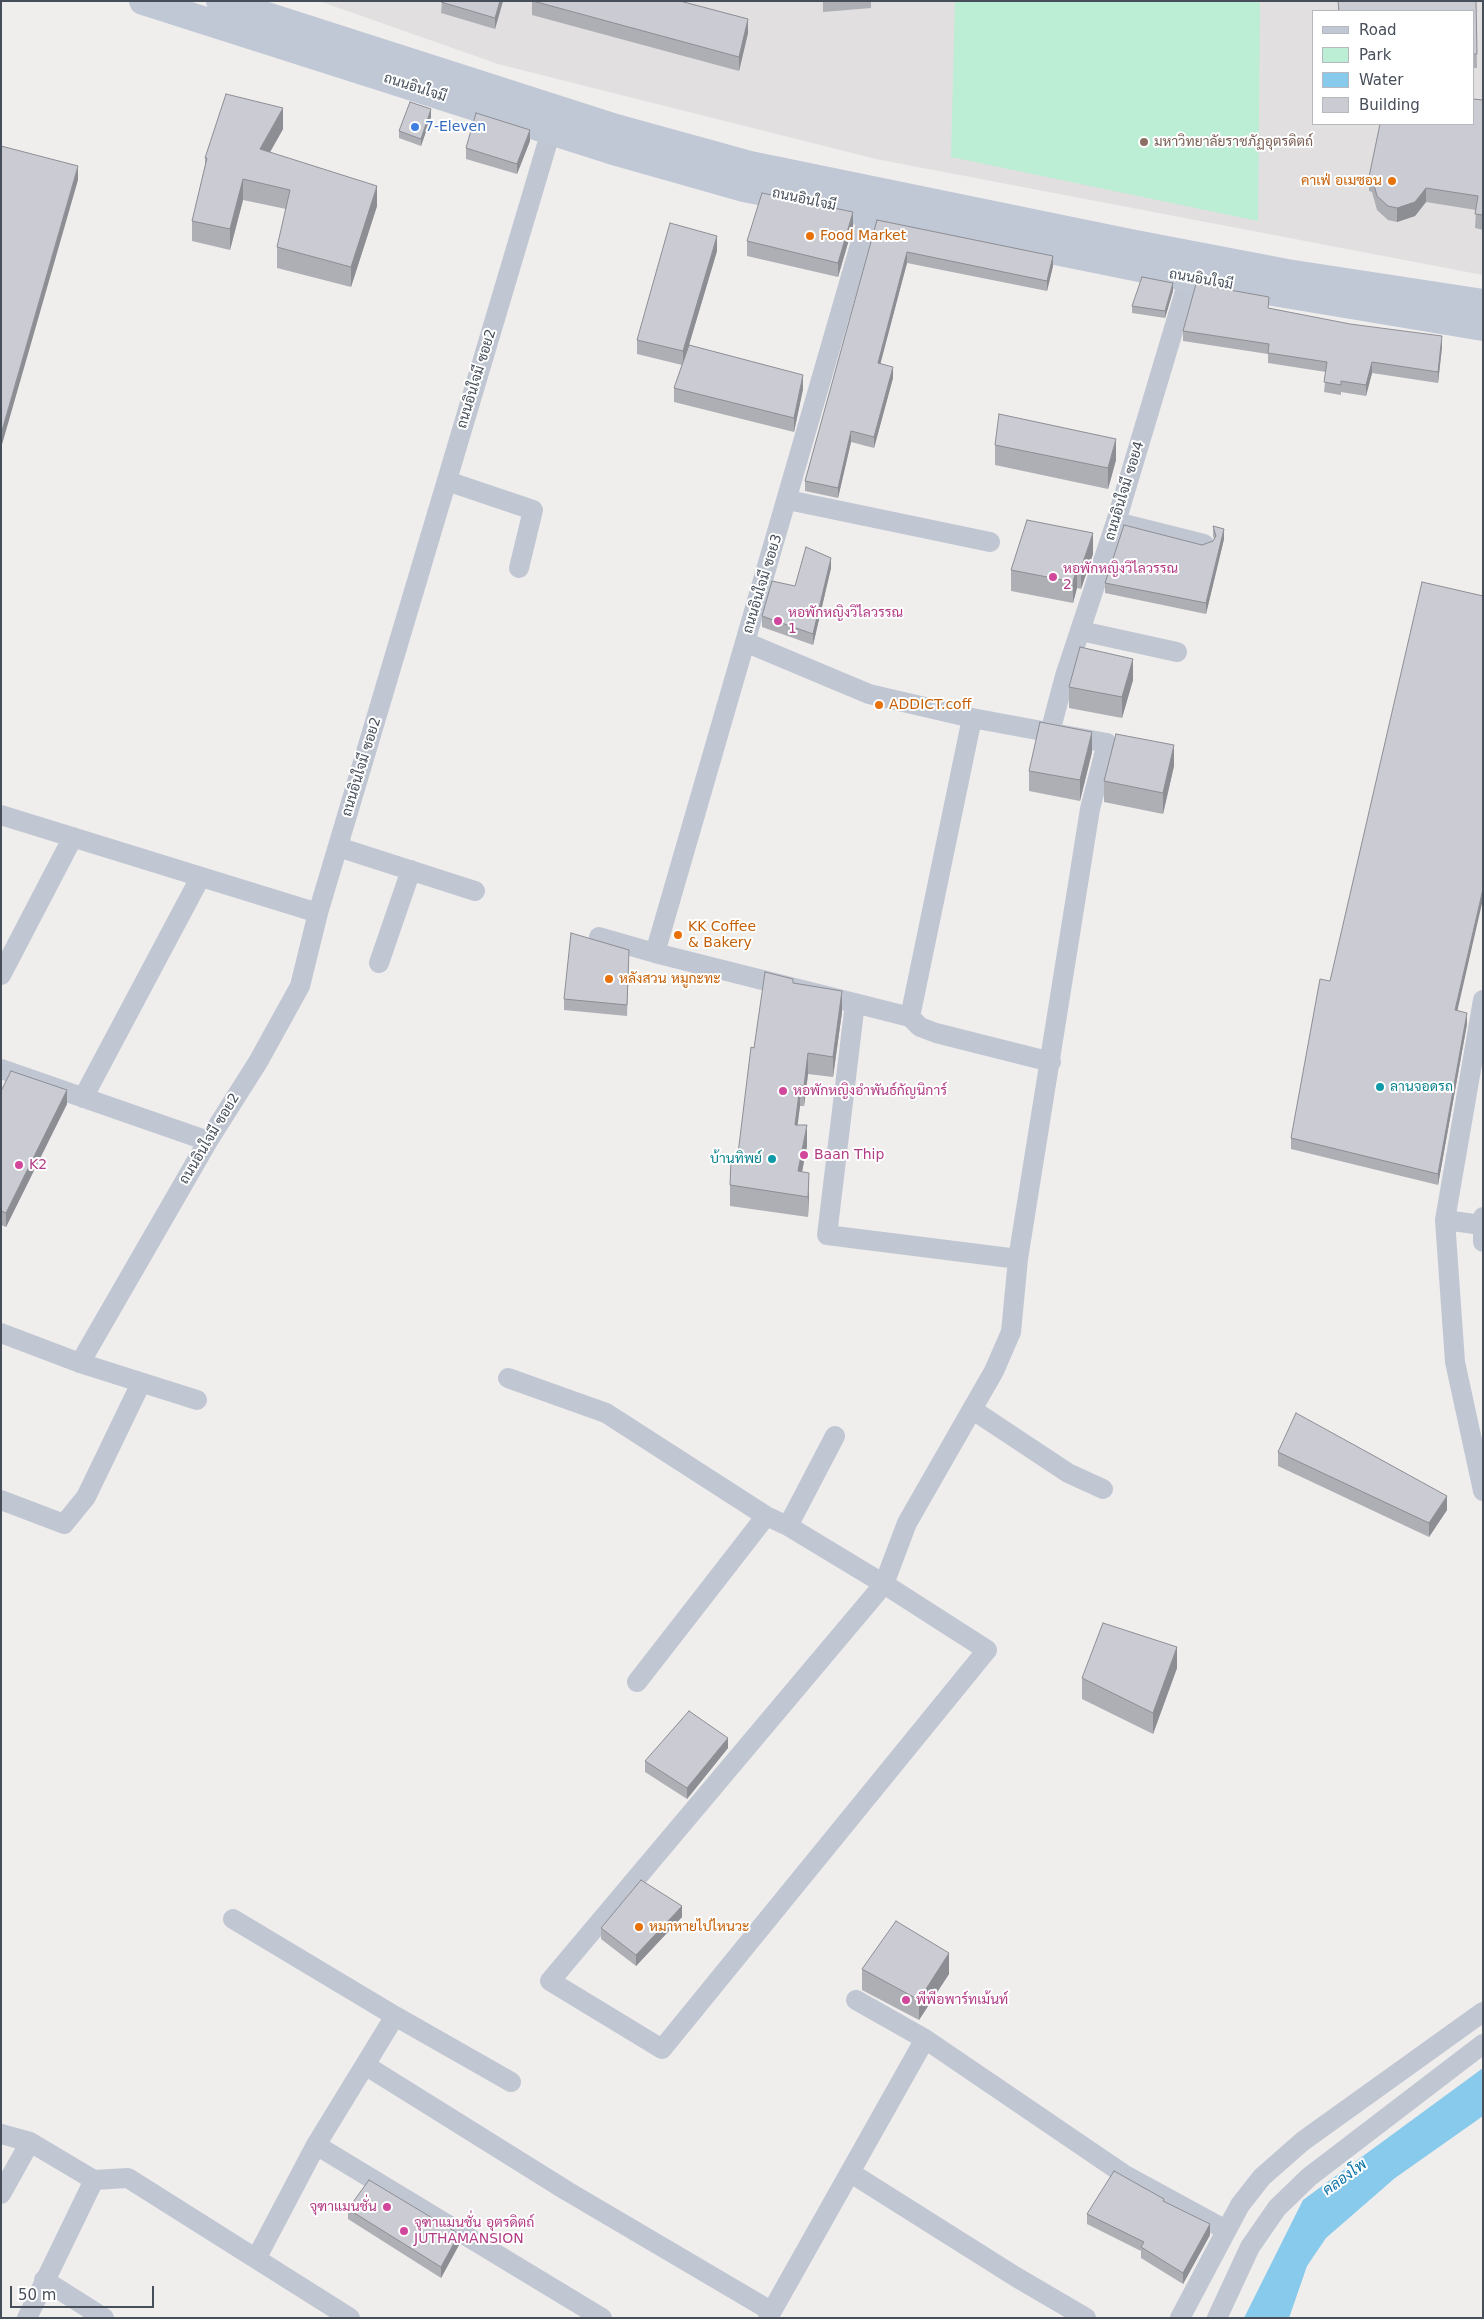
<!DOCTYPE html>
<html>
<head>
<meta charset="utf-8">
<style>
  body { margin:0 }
  #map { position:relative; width:1484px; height:2319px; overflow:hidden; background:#f0eded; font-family:"DejaVu Sans",sans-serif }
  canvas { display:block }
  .frame { position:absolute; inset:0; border:2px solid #464e5a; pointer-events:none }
  .legend { position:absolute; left:1312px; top:10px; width:162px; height:115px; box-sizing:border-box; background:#fff; border:1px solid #b5b8bd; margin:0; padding:6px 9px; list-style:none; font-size:15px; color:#464e5a }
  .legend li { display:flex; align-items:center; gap:10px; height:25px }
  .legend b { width:25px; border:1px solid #b5b8bd }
  .scale { position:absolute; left:10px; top:2286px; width:144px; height:22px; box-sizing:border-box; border:2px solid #464e5a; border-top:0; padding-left:6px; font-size:15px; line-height:18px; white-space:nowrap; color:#464e5a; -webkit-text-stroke:4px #fff; paint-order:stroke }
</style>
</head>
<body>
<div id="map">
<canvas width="1484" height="2319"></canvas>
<div class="frame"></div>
<ul class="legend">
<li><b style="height:6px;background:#c0c8d6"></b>Road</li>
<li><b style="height:14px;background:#bbeed5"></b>Park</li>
<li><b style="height:14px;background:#88caeb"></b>Water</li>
<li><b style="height:14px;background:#cacbd3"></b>Building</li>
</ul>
<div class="scale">50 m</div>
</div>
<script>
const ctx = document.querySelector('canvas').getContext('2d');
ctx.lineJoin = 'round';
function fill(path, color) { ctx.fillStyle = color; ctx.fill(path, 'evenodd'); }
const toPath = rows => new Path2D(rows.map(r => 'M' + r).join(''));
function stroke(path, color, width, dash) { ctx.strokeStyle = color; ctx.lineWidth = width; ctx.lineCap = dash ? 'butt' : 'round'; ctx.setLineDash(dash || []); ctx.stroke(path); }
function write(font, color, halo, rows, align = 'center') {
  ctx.font = font + ' "DejaVu Sans",Sarabun,sans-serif'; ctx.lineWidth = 4; ctx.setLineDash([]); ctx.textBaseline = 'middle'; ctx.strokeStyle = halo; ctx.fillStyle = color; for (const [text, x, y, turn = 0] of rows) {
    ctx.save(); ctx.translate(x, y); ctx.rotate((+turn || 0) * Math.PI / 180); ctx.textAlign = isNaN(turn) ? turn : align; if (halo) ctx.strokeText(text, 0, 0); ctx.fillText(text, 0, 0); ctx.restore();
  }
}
fill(toPath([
  [319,1,1483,1,1483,275,876,159,498,64],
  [1313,11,1473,11,1473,124,1313,124]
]), '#e1dfdf');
fill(toPath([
  [955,1,1260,1,1258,221,951,157]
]), '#bbeed5');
fill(toPath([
  [1483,2068,1483,2116,1395,2178,1326,2238,1307,2266,1289,2318,1244,2318,1303,2200]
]), '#88caeb');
stroke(toPath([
  [447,481,533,510,519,568],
  [788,500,990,542],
  [1116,522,1204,544],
  [1081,631,1177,652],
  [1050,732,1065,676,1116,522,1189,278],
  [1,815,318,913],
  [338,847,475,891],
  [599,937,655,953,910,1017,920,1027,936,1033,1051,1062],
  [655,953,869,214],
  [379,963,411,870],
  [1,975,73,837],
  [1483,1000,1445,1220,1455,1362,1483,1491],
  [855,1003,827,1235,1018,1259],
  [910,1017,972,718],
  [1,1069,208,1141],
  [83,1098,200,878],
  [1483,1217,1483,1242],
  [1445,1220,1482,1225],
  [1,1333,80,1363,197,1400],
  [80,1363,208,1141,258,1062,300,986,318,913,551,131],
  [508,1378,606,1413,766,1516,788,1526,884,1584,987,1650,662,2049,550,1981,884,1584,907,1523,994,1371,1011,1332,1018,1259,1090,809,1107,743,972,718,869,694,745,642],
  [973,1410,1068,1473,1103,1489],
  [1,1500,64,1524,86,1497,141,1383],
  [788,1526,835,1436],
  [637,1682,766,1516],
  [233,1919,395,2016,316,2145,256,2259],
  [856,2000,925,2039,1125,2175,1226,2230],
  [395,2016,511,2082],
  [365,2065,567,2191,771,2311],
  [1,2134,30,2142,94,2180,128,2178,350,2318],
  [316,2145,602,2318],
  [851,2173,1016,2277,1086,2318],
  [1,2194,30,2142],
  [44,2280,104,2318],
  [27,2318,94,2180],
  [768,2318,925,2039],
  [1180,2318,1240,2205,1262,2177,1303,2141,1483,2012],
  [1217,2318,1250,2247,1277,2208,1309,2177,1483,2044]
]), '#c0c7d3', 20);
stroke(toPath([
  [143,1,610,150,744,188,1189,278,1483,327],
  [220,1,616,128,750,165,1130,243,1287,273,1483,303]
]), '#c0c8d6', 28);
fill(toPath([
  [442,1,503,1,495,29,441,13],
  [532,1,680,1,748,33,739,71,532,15],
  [823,1,871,1,871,8,823,12],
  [1338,1,1476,1,1477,68,1473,68,1473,11,1338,11],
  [1483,100,1483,230,1475,228,1476,210,1426,202,1415,216,1397,222,1388,220,1377,210,1372,192,1369,191,1369,177],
  [431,117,421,146,399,138,399,131],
  [283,129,270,152,377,206,351,287,277,268,277,247,286,209,243,200,230,250,192,241,192,221,205,166,205,158],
  [530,141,517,174,466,159,466,148],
  [877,220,1053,266,1047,291,907,263,880,363,893,378,874,448,851,442,838,498,805,491,805,481],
  [853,226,838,277,747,256,747,241],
  [717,251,689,345,803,389,794,432,674,402,674,388,682,365,637,354,637,340],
  [1173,291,1165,318,1132,313,1132,306],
  [1269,308,1442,347,1438,383,1372,373,1366,396,1341,392,1341,395,1324,392,1326,372,1268,363,1268,354,1183,341,1183,331],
  [995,445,1116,460,1108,489,995,465],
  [1213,526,1224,539,1206,614,1105,593,1105,583,1213,541,1214,539,1213,536],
  [1093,554,1081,589,1077,588,1073,603,1011,591,1011,570],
  [831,568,813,645,762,627,762,616,795,586],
  [1133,680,1122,718,1069,708,1069,687],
  [1092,752,1080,801,1029,791,1029,771],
  [1174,766,1163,814,1104,802,1104,781],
  [629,961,627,1016,564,1010,564,999],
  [793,983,842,1012,833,1077,808,1074,804,1106,800,1106,797,1125,807,1146,802,1172,809,1194,808,1217,730,1206,730,1185,737,1162,754,1048],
  [1457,1011,1467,1024,1438,1185,1291,1149,1291,1138],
  [1,1091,67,1104,6,1227,1,1225],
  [1278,1452,1447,1510,1429,1537,1278,1466],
  [1177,1668,1153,1734,1082,1699,1082,1678],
  [728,1748,687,1799,645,1772,645,1761],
  [682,1917,636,1966,601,1939,601,1928],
  [862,1969,949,1974,919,2020,862,1990],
  [1164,2201,1210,2235,1183,2284,1141,2258,1141,2251,1087,2224,1087,2214],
  [348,2209,459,2245,441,2278,348,2219]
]), '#aeafb5');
fill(toPath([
  [500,1,503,1,495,29,495,18],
  [748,19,748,33,739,71,739,57],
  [283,108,283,129,260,170,260,149],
  [431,109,431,117,421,146,421,139],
  [530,130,530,141,517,174,517,164],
  [78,166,78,180,1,448,1,434],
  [243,179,243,200,230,250,230,229],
  [377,186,377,206,351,287,351,267],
  [1426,188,1426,202,1415,216,1397,222,1397,208],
  [853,212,853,226,838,277,838,263],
  [717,236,717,251,683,365,683,351],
  [907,252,907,263,878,373,878,363],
  [1053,256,1053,266,1047,291,1047,281],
  [1173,283,1173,291,1165,318,1165,311],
  [1442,336,1442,347,1438,383,1438,372],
  [1372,362,1372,373,1366,396,1366,385],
  [893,367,893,378,874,448,874,437],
  [803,375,803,389,794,432,794,418],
  [851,431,851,442,838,498,838,488],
  [1116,439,1116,460,1108,489,1108,468],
  [1224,529,1224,539,1206,614,1206,603],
  [1093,533,1093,554,1081,589,1081,568],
  [831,558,831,568,813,645,813,634],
  [1077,567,1077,588,1073,603,1073,582],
  [1133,659,1133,680,1122,718,1122,697],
  [1092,732,1092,752,1080,801,1080,780],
  [1174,745,1174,766,1163,814,1163,793],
  [1483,889,1483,899,1455,1021,1455,1010],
  [842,991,842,1012,833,1077,833,1057],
  [1467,1013,1467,1024,1438,1185,1438,1174],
  [808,1053,808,1074,804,1106,804,1086],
  [800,1085,800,1106,795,1146,795,1125],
  [67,1090,67,1104,6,1227,6,1213],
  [807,1125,807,1146,798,1192,798,1171],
  [809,1173,809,1194,808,1217,808,1197],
  [1447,1496,1447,1510,1429,1537,1429,1523],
  [1177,1647,1177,1668,1153,1734,1153,1713],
  [728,1738,728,1748,687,1799,687,1788],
  [682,1906,682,1917,636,1966,636,1955],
  [949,1953,949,1974,919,2020,919,2000],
  [1210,2224,1210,2235,1183,2284,1183,2273],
  [459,2234,459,2245,441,2278,441,2267]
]), '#8d8e94');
const building = toPath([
  [442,1,500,1,495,18,441,2,442,1],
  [533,1,680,1,748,19,739,57,533,1],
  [1338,1,1476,1,1477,54,1473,54,1473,11,1339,11,1338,1],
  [226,94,283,108,260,149,377,186,351,267,277,247,290,190,243,179,230,229,192,221,207,158,205,158,226,94],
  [1473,99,1483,100,1483,215,1475,214,1478,196,1426,188,1415,202,1397,208,1388,206,1377,196,1372,177,1369,177,1380,124,1473,124,1473,99],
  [410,102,431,109,421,139,399,131,410,102],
  [476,113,530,130,517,164,466,148,476,113],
  [1,146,78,166,1,434,1,146],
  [762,193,853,212,838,263,747,241,762,193],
  [877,220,1053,256,1047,281,907,252,878,363,893,367,874,437,851,431,838,488,805,481,877,220],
  [670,223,717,236,683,351,637,340,670,223],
  [1142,277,1173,283,1165,311,1132,306,1142,277],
  [1196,284,1269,297,1268,308,1350,324,1442,336,1438,372,1372,362,1366,385,1341,381,1341,385,1324,382,1327,362,1268,353,1269,344,1183,331,1196,284],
  [689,345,803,375,794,418,674,388,689,345],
  [999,414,1116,439,1108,468,995,445,999,414],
  [1027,520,1093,533,1081,568,1077,567,1073,582,1011,570,1027,520],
  [1124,525,1202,545,1213,541,1216,536,1213,526,1224,529,1206,603,1105,583,1124,525],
  [806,547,831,558,813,634,762,616,772,581,795,586,806,547],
  [1422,582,1483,596,1483,889,1455,1010,1467,1013,1438,1174,1291,1138,1320,979,1330,981,1422,582],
  [1080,647,1133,659,1122,697,1069,687,1080,647],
  [1040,722,1092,732,1080,780,1029,771,1040,722],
  [1116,734,1174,745,1163,793,1104,781,1116,734],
  [571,933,629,950,627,1005,564,999,571,933],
  [765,972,793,979,793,983,842,991,833,1057,808,1053,804,1086,800,1085,795,1125,807,1125,798,1171,809,1173,808,1197,730,1185,731,1161,737,1162,751,1047,754,1048,765,972],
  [11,1071,67,1090,6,1213,1,1211,1,1091,11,1071],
  [1296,1413,1447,1496,1429,1523,1278,1452,1296,1413],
  [1103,1623,1177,1647,1153,1713,1082,1678,1103,1623],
  [689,1711,728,1738,687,1788,645,1761,689,1711],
  [641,1880,682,1906,636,1955,601,1928,641,1880],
  [896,1921,949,1953,919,2000,862,1969,896,1921],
  [1114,2171,1164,2199,1163,2201,1210,2224,1183,2273,1141,2247,1144,2242,1087,2214,1114,2171],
  [369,2180,459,2234,441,2267,348,2209,369,2180]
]);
fill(building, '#cacbd3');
stroke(building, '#8d8e94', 1);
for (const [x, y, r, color] of [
  [415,127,5,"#3f7fe0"],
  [1144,142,5,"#8d6e63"],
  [1392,181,5,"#e8710a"],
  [810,236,5,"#e8710a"],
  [1053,577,5,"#d1479c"],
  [778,621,5,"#d1479c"],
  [879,705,5,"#e8710a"],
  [678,935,5,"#e8710a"],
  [609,979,5,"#e8710a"],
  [1380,1087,5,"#0f9aa8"],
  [783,1091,5,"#d1479c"],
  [804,1155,5,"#d1479c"],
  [772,1159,5,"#0f9aa8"],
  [19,1165,5,"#d1479c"],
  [639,1927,5,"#e8710a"],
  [906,2000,5,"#d1479c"],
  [387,2207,5,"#d1479c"],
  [404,2231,5,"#d1479c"]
]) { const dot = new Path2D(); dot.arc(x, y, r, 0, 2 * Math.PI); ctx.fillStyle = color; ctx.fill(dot); stroke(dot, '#fff', 2); }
write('14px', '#464e5a', '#fff', [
  ["ถนนอินใจมี",415,88,18],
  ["ถนนอินใจมี",804,200,12],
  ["ถนนอินใจมี",1201,280,10],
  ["ถนนอินใจมี ซอย2",477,379,-73],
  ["ถนนอินใจมี ซอย4",1125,491,-73],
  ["ถนนอินใจมี ซอย3",763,584,-73],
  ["ถนนอินใจมี ซอย2",362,767,-73],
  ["ถนนอินใจมี ซอย2",210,1139,-59]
]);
write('14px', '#366cbe', '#fff', [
  ["7-Eleven",425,127]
], 'left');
write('14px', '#785e54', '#fff', [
  ["มหาวิทยาลัยราชภัฏอุตรดิตถ์",1154,142]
], 'left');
write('14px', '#c56008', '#fff', [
  ["คาเฟ่ อเมซอน",1382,181,"right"],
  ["Food Market",820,236],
  ["ADDICT.coff",889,705],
  ["KK Coffee",688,927],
  ["& Bakery",688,943],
  ["หลังสวน หมูกะทะ",619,979],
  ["หมาหายไปไหนวะ",649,1927]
], 'left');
write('14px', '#b23c85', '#fff', [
  ["หอพักหญิงวิไลวรรณ",1063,569],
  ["2",1063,585],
  ["หอพักหญิงวิไลวรรณ",788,613],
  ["1",788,629],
  ["หอพักหญิงอำพันธ์กัญนิการ์",793,1091],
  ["Baan Thip",814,1155],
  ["K2",29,1165],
  ["พีพีอพาร์ทเม้นท์",916,2000],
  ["จุฑาแมนชั่น",377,2207,"right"],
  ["จุฑาแมนชั่น อุตรดิตถ์",414,2223],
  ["JUTHAMANSION",414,2239]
], 'left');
write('14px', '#0d838f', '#fff', [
  ["ลานจอดรถ",1390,1087],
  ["บ้านทิพย์",762,1159,"right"]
], 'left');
write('italic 15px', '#0c73a7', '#fff', [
  ["คลองโพ",1345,2178,-36]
]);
</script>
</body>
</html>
